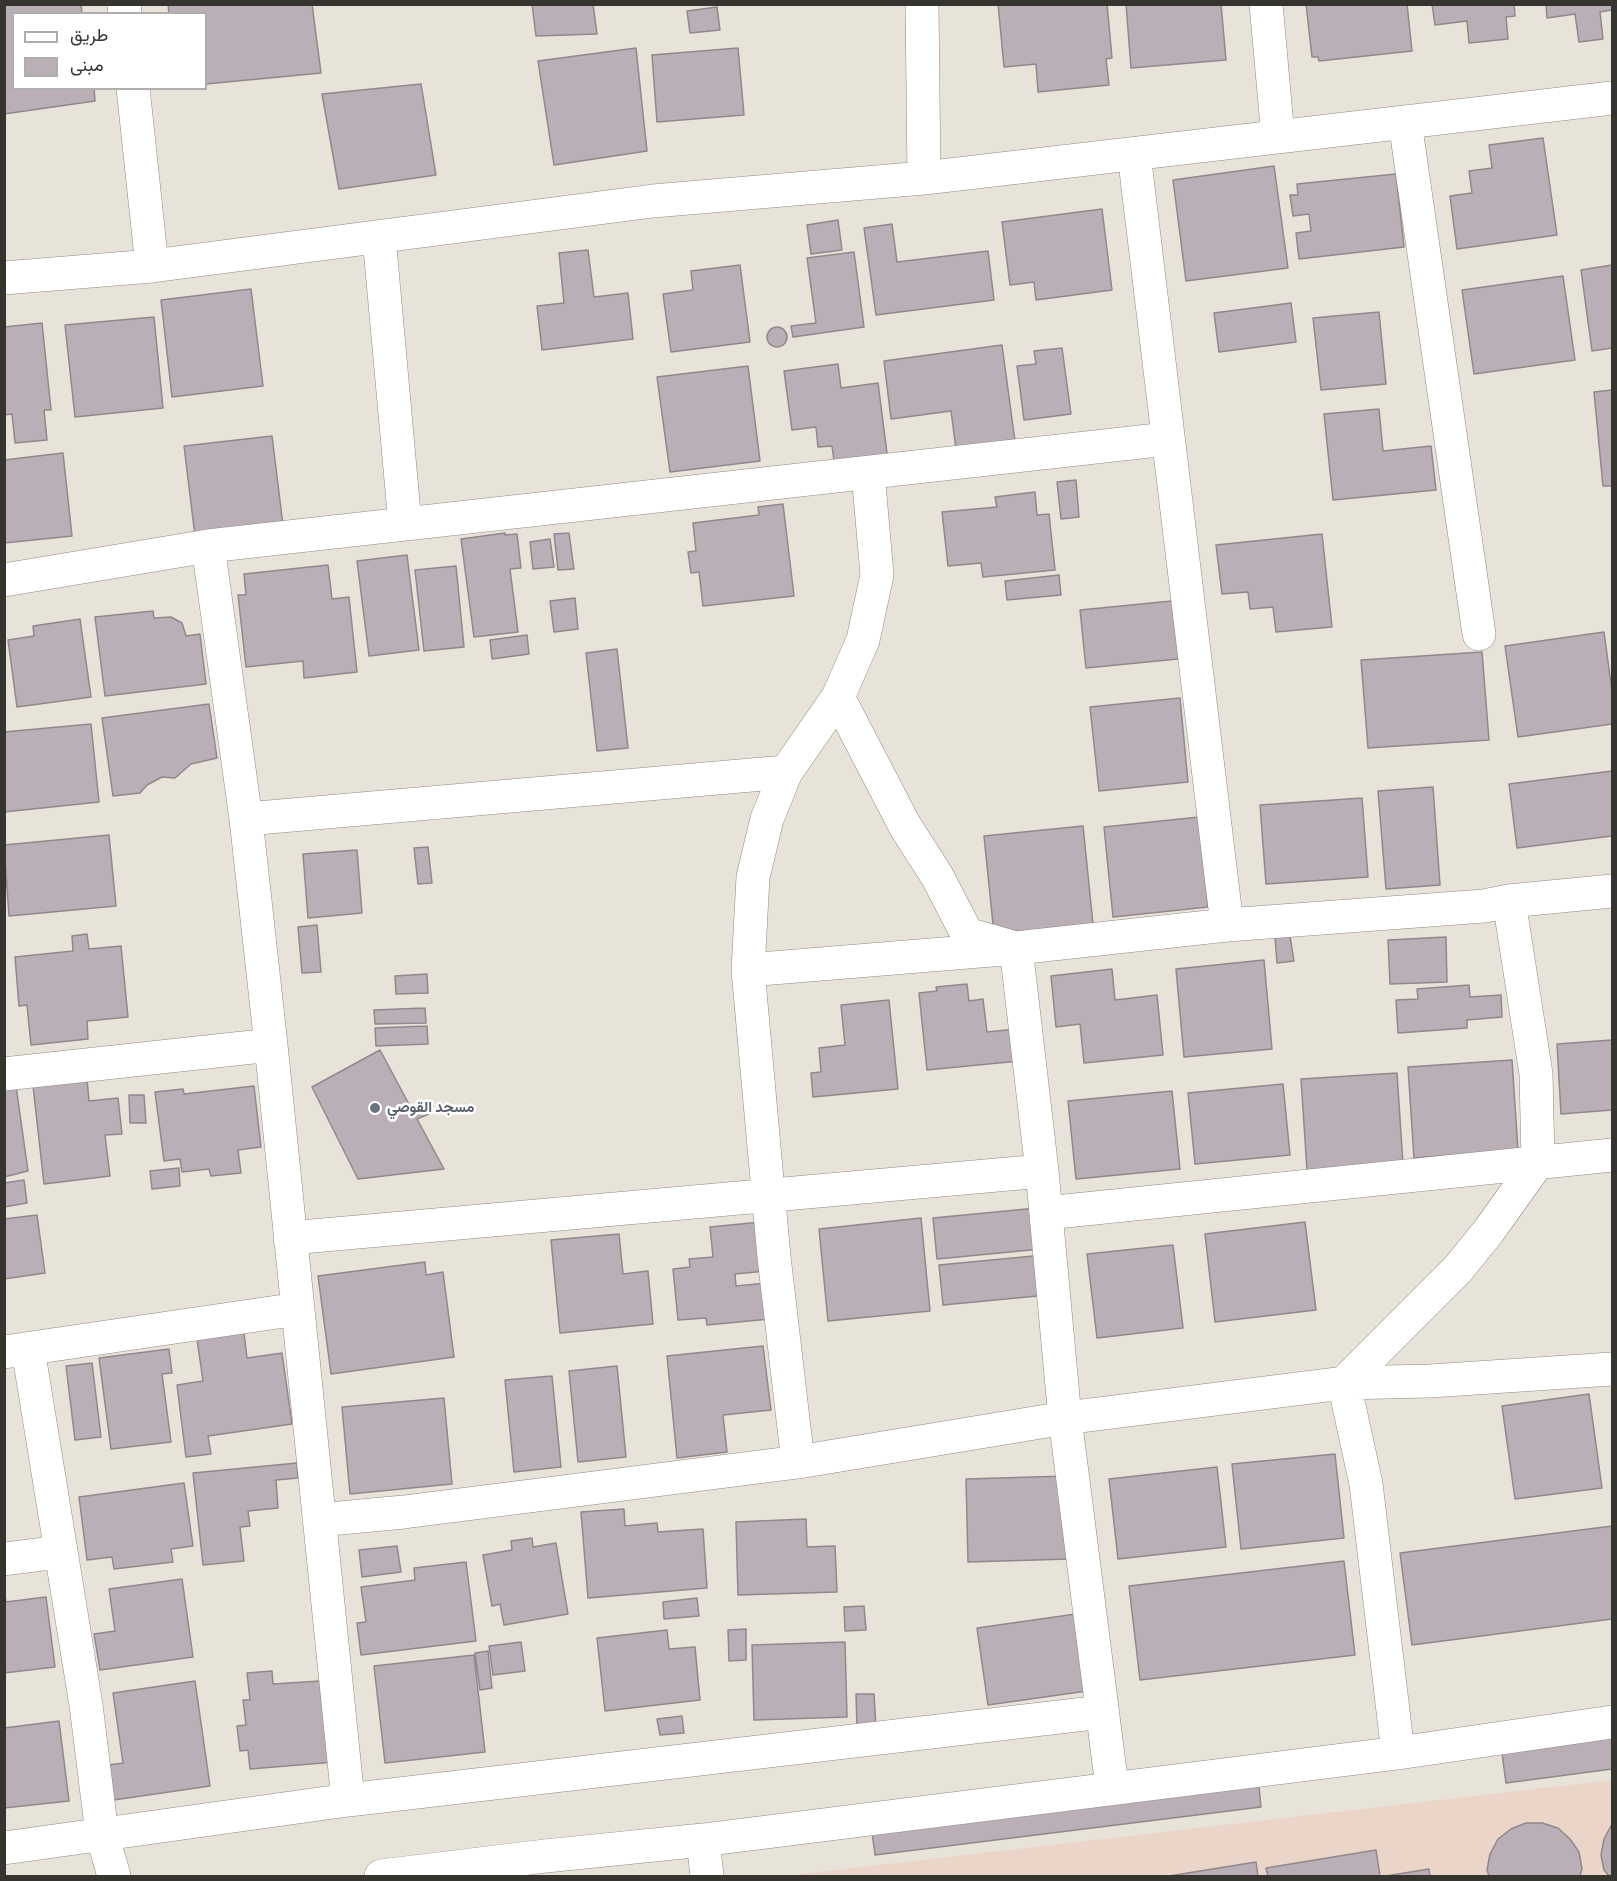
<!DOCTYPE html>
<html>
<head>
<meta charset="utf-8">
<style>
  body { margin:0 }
  #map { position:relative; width:1617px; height:1881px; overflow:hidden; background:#e8e3d8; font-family:"PT Sans Narrow",Vazirmatn,sans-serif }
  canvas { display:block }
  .frame { position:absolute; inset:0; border:6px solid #35342f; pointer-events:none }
  .legend { position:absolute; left:12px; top:12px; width:195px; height:78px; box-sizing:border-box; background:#fff; border:2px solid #aeaeac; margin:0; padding:8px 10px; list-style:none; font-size:18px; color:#35342f }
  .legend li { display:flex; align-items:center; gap:12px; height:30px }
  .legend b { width:30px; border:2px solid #aeaeac }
</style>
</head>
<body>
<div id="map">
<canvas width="1617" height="1881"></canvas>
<div class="frame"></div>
<ul class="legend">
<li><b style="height:8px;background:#fff"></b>طريق</li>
<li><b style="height:16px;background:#baafb6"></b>مبنى</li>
</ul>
</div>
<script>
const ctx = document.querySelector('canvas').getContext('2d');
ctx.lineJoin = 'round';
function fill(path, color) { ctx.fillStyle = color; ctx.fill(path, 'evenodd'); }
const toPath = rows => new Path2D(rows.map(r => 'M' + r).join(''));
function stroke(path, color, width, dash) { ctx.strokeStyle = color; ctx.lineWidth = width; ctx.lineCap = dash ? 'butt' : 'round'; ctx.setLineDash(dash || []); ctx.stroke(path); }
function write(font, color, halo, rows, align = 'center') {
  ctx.font = font + ' "PT Sans Narrow",Vazirmatn,sans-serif'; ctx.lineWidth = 5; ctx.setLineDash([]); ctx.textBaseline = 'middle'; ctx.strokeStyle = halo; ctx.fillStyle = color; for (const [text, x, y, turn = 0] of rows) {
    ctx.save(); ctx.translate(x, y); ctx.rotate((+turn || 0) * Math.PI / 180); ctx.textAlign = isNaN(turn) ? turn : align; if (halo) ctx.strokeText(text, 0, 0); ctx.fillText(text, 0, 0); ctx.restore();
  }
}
fill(toPath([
  [1612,1780,1612,1876,784,1876]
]), '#ebd5c8');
const building = toPath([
  [4,4,81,4,82,14,14,14,14,88,94,88,95,101,4,114,4,4],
  [168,4,312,4,321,73,206,84,206,14,169,14,168,4],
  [532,4,593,4,597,34,536,36,532,4],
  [998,4,1107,4,1112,58,1106,59,1109,85,1038,92,1036,64,1004,67,998,4],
  [1126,4,1221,4,1226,60,1131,68,1126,4],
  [1306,4,1407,4,1412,51,1319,61,1318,57,1312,57,1306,4],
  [1432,4,1514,4,1515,16,1506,17,1508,39,1469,43,1467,21,1435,25,1432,4],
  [1546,4,1612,4,1612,10,1600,12,1603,39,1579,42,1575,14,1547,18,1546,4],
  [717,7,720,30,690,33,687,11,717,7],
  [636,48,647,151,554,165,538,61,636,48],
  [738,48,744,115,657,122,652,55,738,48],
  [421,84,436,175,339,189,322,94,421,84],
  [1543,138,1557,235,1457,249,1450,196,1472,193,1469,171,1492,168,1489,145,1543,138],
  [1274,166,1288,268,1186,281,1173,180,1274,166],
  [1396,174,1404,247,1299,259,1296,233,1311,231,1309,214,1293,216,1290,195,1298,195,1297,184,1396,174],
  [1102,209,1112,290,1036,300,1034,282,1010,285,1002,222,1102,209],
  [838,220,842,250,811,254,807,225,838,220],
  [892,224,897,262,988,251,994,300,876,315,864,228,892,224],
  [588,250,594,297,628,293,633,339,542,350,537,306,564,303,559,253,588,250],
  [854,252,864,327,793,337,791,326,816,323,807,258,854,252],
  [740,265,750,342,671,352,663,294,693,290,691,271,740,265],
  [1612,265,1612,348,1592,351,1581,270,1612,265],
  [1563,276,1575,360,1474,374,1462,290,1563,276],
  [251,289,263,386,172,397,161,300,251,289],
  [1291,303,1296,342,1219,352,1214,313,1291,303],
  [1379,312,1386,384,1321,390,1313,318,1379,312],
  [154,317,163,408,75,417,65,325,154,317],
  [42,323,51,410,44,410,47,440,15,443,12,414,4,415,4,327,42,323],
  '767 337a10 10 0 1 1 20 0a10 10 0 1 1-20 0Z',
  [1002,345,1015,441,956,449,951,411,891,419,884,361,1002,345],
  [1062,348,1071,414,1024,420,1017,366,1036,364,1034,351,1062,348],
  [838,364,841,388,878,383,888,461,835,468,832,446,818,447,816,427,792,430,784,371,838,364],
  [748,366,760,461,670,472,657,377,748,366],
  [1612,390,1612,486,1603,486,1594,392,1612,390],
  [1379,409,1383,451,1431,446,1436,490,1333,500,1324,414,1379,409],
  [272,436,283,525,195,536,184,446,272,436],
  [63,453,72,536,4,543,4,460,63,453],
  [1076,480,1079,517,1061,519,1057,482,1076,480],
  [1035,492,1037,515,1049,514,1055,570,983,577,981,563,948,566,942,512,997,507,995,497,1035,492],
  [783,504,794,596,703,606,699,572,691,573,688,552,696,551,693,523,759,515,758,507,783,504],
  [505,533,505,535,517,534,521,568,510,569,518,632,474,637,461,539,505,533],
  [569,533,574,569,558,570,554,534,569,533],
  [1322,534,1332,627,1276,632,1273,607,1250,609,1248,592,1222,594,1216,545,1322,534],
  [550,539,554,567,533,569,530,542,550,539],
  [407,555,419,650,369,656,357,561,407,555],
  [328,565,332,599,349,597,357,672,304,678,303,661,246,667,238,595,246,595,244,574,328,565],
  [456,566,464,647,424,651,415,570,456,566],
  [1059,575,1061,595,1007,600,1005,581,1059,575],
  [575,598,578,629,554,632,550,601,575,598],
  [1182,600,1188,658,1086,668,1080,610,1182,600],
  [153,611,154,618,171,617,182,623,186,636,200,634,206,684,105,696,95,617,153,611],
  [80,619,91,697,17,707,8,640,34,636,33,626,80,619],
  [1604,632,1612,691,1612,724,1518,737,1505,646,1604,632],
  [527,635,529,654,492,659,490,640,527,635],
  [617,649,628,748,597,751,586,653,617,649],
  [1482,652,1489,740,1368,748,1361,660,1482,652],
  [1180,698,1188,782,1099,791,1090,707,1180,698],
  [209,704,217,758,191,764,175,778,162,777,147,785,140,793,113,796,102,718,209,704],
  [91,724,99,802,4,812,4,732,91,724],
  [1612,771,1612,836,1517,848,1509,784,1612,771],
  [1433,787,1440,885,1386,889,1378,791,1433,787],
  [1362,798,1368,877,1266,884,1260,805,1362,798],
  [1199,817,1208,907,1113,917,1104,827,1199,817],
  [1083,826,1093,924,994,934,984,836,1083,826],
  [109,835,116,906,9,916,4,845,109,835],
  [428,847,432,883,418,884,414,848,428,847],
  [357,850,362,913,308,918,303,854,357,850],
  [317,925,321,972,302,973,298,927,317,925],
  [87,934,89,949,121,946,128,1017,87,1021,88,1039,31,1045,27,1005,19,1006,15,957,73,951,72,936,87,934],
  [1290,936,1294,961,1277,963,1275,937,1290,936],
  [1446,937,1447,982,1390,984,1388,940,1446,937],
  [1264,960,1272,1049,1184,1057,1176,969,1264,960],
  [1112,969,1115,1000,1157,995,1163,1055,1084,1063,1080,1024,1056,1027,1051,976,1112,969],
  [427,974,428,993,396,994,395,976,427,974],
  [967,984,969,1001,983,999,987,1032,1016,1029,1019,1061,927,1070,919,993,937,991,936,987,967,984],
  [1469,985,1470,997,1501,995,1502,1017,1467,1020,1467,1028,1398,1033,1396,1000,1418,999,1417,989,1469,985],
  [889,1000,898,1089,813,1097,811,1073,821,1072,819,1048,845,1045,841,1005,889,1000],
  [425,1008,426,1023,375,1024,374,1010,425,1008],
  [427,1026,428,1044,376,1046,375,1028,427,1026],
  [1612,1040,1612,1110,1561,1114,1557,1044,1612,1040],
  [380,1050,411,1108,423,1102,429,1114,417,1119,444,1169,358,1179,312,1087,380,1050],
  [1512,1060,1518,1150,1414,1158,1408,1067,1512,1060],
  [1397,1073,1403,1164,1307,1170,1301,1079,1397,1073],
  [87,1079,89,1101,118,1098,122,1134,105,1135,110,1176,44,1184,33,1086,87,1079],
  [1283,1084,1290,1155,1195,1164,1188,1093,1283,1084],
  [16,1086,28,1171,4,1177,4,1088,16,1086],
  [254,1086,261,1147,238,1150,241,1173,211,1176,209,1169,182,1172,180,1159,164,1161,155,1092,183,1089,184,1094,254,1086],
  [1172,1091,1180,1169,1076,1179,1068,1101,1172,1091],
  [129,1095,144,1095,146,1123,130,1123,129,1095],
  [179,1168,180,1186,152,1189,150,1171,179,1168],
  [24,1180,27,1203,4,1207,4,1183,24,1180],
  [1037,1208,1041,1249,937,1259,933,1218,1037,1208],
  [37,1215,45,1273,4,1279,4,1219,37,1215],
  [921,1218,930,1311,828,1321,819,1229,921,1218],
  [761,1222,766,1271,735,1274,736,1286,767,1283,770,1319,707,1325,706,1318,678,1320,673,1269,690,1267,689,1259,713,1257,710,1227,761,1222],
  [1305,1222,1316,1310,1215,1322,1205,1234,1305,1222],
  [619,1234,623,1274,648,1271,653,1324,560,1333,551,1240,619,1234],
  [1173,1245,1183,1328,1097,1338,1087,1254,1173,1245],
  [1044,1255,1048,1295,943,1305,939,1265,1044,1255],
  [425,1262,426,1275,443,1272,454,1357,331,1374,318,1276,425,1262],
  [244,1333,247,1358,282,1353,292,1424,208,1436,211,1454,186,1457,177,1385,203,1381,197,1339,244,1333],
  [763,1346,771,1410,723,1415,727,1452,677,1458,667,1356,763,1346],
  [169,1349,172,1373,162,1374,171,1442,111,1449,99,1358,169,1349],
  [92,1363,101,1437,75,1440,66,1366,92,1363],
  [617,1366,626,1457,578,1462,569,1371,617,1366],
  [552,1376,561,1467,514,1472,505,1380,552,1376],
  [1589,1394,1602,1488,1515,1499,1502,1406,1589,1394],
  [444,1398,452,1484,350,1494,342,1407,444,1398],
  [1335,1454,1344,1538,1241,1549,1232,1464,1335,1454],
  [297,1463,298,1478,276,1480,278,1508,248,1511,250,1526,240,1527,244,1561,203,1565,193,1473,297,1463],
  [1217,1467,1226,1547,1118,1559,1109,1479,1217,1467],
  [1067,1476,1070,1559,968,1562,966,1479,1067,1476],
  [184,1483,193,1546,171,1549,173,1562,114,1569,112,1557,87,1560,79,1497,184,1483],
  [624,1509,625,1526,657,1523,658,1532,703,1529,707,1588,588,1598,581,1512,624,1509],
  [806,1519,807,1547,835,1546,837,1592,738,1595,736,1522,806,1519],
  [1612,1526,1612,1619,1412,1645,1400,1553,1612,1526],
  [532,1538,533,1547,556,1543,568,1614,504,1625,500,1604,492,1606,483,1555,512,1550,511,1541,532,1538],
  [397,1546,401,1572,362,1577,359,1550,397,1546],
  [1344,1561,1355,1655,1140,1680,1129,1586,1344,1561],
  [466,1562,476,1641,361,1655,357,1623,366,1622,361,1587,415,1580,414,1568,466,1562],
  [182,1579,193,1657,100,1670,94,1634,115,1631,109,1589,182,1579],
  [4,1591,6,1602,46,1597,55,1667,4,1673,4,1591],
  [697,1598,699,1616,664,1619,663,1602,697,1598],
  [864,1606,866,1630,845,1631,844,1607,864,1606],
  [1083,1613,1094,1690,988,1705,977,1628,1083,1613],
  [746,1629,746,1660,729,1661,728,1630,746,1629],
  [667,1630,669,1649,695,1647,700,1700,605,1711,597,1638,667,1630],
  [521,1642,525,1671,493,1675,489,1646,521,1642],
  [845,1642,847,1717,754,1720,752,1645,845,1642],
  [488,1651,492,1688,480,1690,475,1653,488,1651],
  [474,1655,485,1752,385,1763,374,1666,474,1655],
  [272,1671,273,1684,320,1681,335,1762,250,1769,248,1750,240,1751,237,1726,246,1725,243,1700,250,1700,247,1673,272,1671],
  [195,1681,210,1786,107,1801,101,1766,123,1763,113,1693,195,1681],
  [856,1694,874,1694,876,1727,857,1727,856,1694],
  [682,1716,684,1733,660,1735,657,1719,682,1716],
  [59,1721,69,1801,4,1808,4,1728,59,1721],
  [1612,1732,1612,1769,1506,1783,1501,1746,1612,1732],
  [1258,1777,1261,1807,875,1855,871,1825,1258,1777],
  [1526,1823,1542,1823,1558,1828,1570,1839,1579,1852,1582,1869,1580,1876,1489,1876,1487,1870,1490,1854,1498,1839,1511,1829,1526,1823],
  [1612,1824,1612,1876,1609,1876,1604,1870,1601,1855,1604,1839,1612,1824],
  [1376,1850,1380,1876,1268,1876,1266,1868,1376,1850],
  [1256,1862,1258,1876,1169,1876,1256,1862],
  [1429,1869,1430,1876,1386,1876,1429,1869]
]);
fill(building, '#baafb6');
stroke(building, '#91878d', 1.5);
const minor = toPath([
  [124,4,125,14],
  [922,4,924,178],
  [1266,4,1278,137],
  [133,88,152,266],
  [1405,122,1479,634],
  [1134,154,1227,925],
  [379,237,405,524],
  [4,278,152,266,653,201,924,178,1612,98],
  [208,546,246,819,271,1045,348,1800],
  [4,580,208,546,1167,439],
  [838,697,905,826,937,876,967,934,1016,948,1042,1171,1065,1418,1112,1787],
  [246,819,786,772],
  [1509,901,1612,891],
  [748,970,1016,948,1227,925,1484,906,1509,901,1536,1074,1538,1162,1488,1232,1458,1269,1344,1383,1366,1484,1398,1753],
  [4,1074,271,1045],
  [1046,1213,1612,1155],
  [290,1238,1042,1171],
  [28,1349,86,1705,102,1834,114,1876],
  [4,1352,298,1309],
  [798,1462,774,1257,748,970,753,877,767,819,786,772,838,697,863,640,877,575,868,473],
  [319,1520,404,1512,798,1462,1065,1418,1344,1383,1430,1381,1612,1369],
  [4,1559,60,1552],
  [703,1840,707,1876],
  [4,1848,348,1800,1102,1712],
  [381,1876,545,1856,703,1840,1398,1753,1612,1722]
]);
stroke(minor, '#8f8a80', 34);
stroke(minor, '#fff', 33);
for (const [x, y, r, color] of [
  [375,1108,6,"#6b7280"]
]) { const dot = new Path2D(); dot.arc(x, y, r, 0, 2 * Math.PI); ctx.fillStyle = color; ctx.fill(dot); stroke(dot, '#fff', 2); }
write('bold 15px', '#5b616d', '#fff', [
  ["مسجد القوصي",387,1108]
], 'left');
</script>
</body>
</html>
